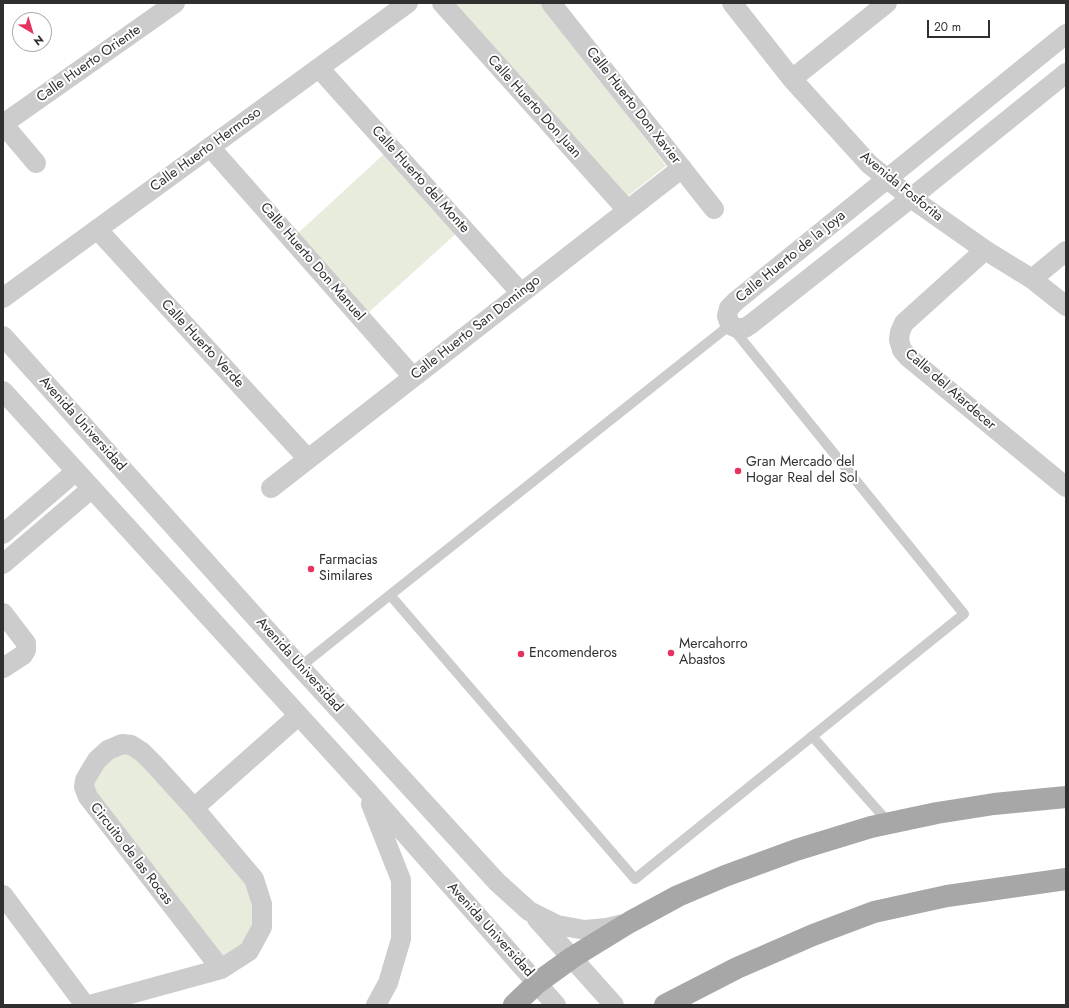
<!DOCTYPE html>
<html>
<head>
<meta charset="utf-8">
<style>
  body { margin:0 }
  #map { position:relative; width:1069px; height:1008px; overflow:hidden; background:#fff; font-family:Jost,sans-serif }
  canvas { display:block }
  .frame { position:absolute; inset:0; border:4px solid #2f2f2f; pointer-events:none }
  .north { position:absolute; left:12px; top:12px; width:40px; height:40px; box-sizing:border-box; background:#fff; border:1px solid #acacac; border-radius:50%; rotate:142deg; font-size:11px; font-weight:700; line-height:16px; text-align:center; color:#2f2f2f }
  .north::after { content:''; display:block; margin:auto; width:14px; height:18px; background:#e5325e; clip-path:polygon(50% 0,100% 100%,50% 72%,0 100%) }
  .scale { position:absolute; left:927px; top:20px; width:63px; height:18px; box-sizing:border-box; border:2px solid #2f2f2f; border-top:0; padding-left:5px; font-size:12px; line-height:14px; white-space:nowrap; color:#2f2f2f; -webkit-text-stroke:3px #fff; paint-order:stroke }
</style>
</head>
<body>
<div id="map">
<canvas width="1069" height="1008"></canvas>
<div class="frame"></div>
<div class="north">N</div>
<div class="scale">20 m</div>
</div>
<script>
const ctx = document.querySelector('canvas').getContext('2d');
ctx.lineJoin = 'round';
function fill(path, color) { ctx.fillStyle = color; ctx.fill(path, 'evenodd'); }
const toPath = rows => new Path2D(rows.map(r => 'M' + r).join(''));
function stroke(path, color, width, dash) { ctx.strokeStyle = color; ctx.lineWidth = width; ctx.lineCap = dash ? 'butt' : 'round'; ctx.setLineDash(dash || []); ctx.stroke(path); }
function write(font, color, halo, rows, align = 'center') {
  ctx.font = font + ' Jost,sans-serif'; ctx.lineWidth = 4; ctx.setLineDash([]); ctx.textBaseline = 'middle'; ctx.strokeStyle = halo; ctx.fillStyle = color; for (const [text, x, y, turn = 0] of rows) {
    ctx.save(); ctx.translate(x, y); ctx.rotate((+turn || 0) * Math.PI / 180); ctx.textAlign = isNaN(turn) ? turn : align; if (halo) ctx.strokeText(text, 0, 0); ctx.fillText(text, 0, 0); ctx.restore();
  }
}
fill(toPath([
  [453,3,541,3,666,166,623,200],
  [385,153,458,232,368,313,297,234],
  [128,750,250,881,259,924,246,950,221,962,90,795,90,780,108,754]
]), '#e8ecdd');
stroke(toPath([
  [300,667,390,595,730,325,964,614,635,879,390,595],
  [812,736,889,823]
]), '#ccc', 10);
stroke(toPath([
  [442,3,627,210],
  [551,3,714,209],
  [732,3,792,79,869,164,911,198,985,250,1032,279,1066,306],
  [1066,34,736,301,729,308,727,316,730,325,737,328,745,328,751,324,911,198,1066,73],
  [319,68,521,293],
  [792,79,887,3],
  [3,124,175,3],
  [3,124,36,163],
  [210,147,413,377],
  [97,229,308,459],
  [985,250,904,323,900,332,899,340,902,350,908,357,1066,487],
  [1032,279,1066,251],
  [3,298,408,3],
  [3,336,300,667,497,882,529,911,557,925,585,930,606,928,624,924],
  [3,391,364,787,556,1005],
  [271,488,682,168],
  [3,534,75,472],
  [3,564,91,489],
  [3,613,26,643,26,650,23,655,3,668],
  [371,804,401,880,401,939,388,983,376,1005],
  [194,808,298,716],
  [3,895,85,1005],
  [537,919,614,1005],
  [90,1005,221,969,249,951,262,927,262,904,254,879,194,808,154,764,142,752,131,745,122,744,108,750,97,760,89,773,85,780,84,787,88,797,221,969]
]), '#ccc', 20);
stroke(toPath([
  [514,1005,537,983,573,957,630,922,678,896,725,876,796,850,871,827,937,813,994,804,1066,797],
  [665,1005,737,968,813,935,874,912,947,896,1066,879]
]), '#a7a7a7', 22);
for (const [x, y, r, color] of [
  [738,471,4,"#e5325e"],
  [311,569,4,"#e5325e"],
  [671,653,4,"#e5325e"],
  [521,654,4,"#e5325e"]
]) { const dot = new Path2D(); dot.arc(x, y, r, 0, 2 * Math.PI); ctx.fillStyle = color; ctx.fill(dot); stroke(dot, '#fff', 1.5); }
write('14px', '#2f2f2f', '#fff', [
  ["Calle Huerto Oriente",89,64,-35],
  ["Calle Huerto Don Xavier",633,106,52],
  ["Calle Huerto Don Juan",534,107,48],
  ["Calle Huerto Hermoso",206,150,-36],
  ["Calle Huerto del Monte",420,180,48],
  ["Avenida Fosforita",901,187,39],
  ["Calle Huerto de la Joya",791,257,-39],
  ["Calle Huerto Don Manuel",312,262,49],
  ["Calle Huerto San Domingo",476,328,-38],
  ["Calle Huerto Verde",202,344,47],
  ["Calle del Atardecer",950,390,41],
  ["Avenida Universidad",82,424,48],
  ["Avenida Universidad",299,665,48],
  ["Circuito de las Rocas",131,854,52],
  ["Avenida Universidad",490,930,48]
]);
write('14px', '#2f2f2f', '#fff', [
  ["Gran Mercado del",746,463],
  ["Hogar Real del Sol",746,479],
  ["Farmacias",319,561],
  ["Similares",319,577],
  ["Mercahorro",679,645],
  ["Abastos",679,661],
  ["Encomenderos",529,654]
], 'left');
</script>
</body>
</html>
